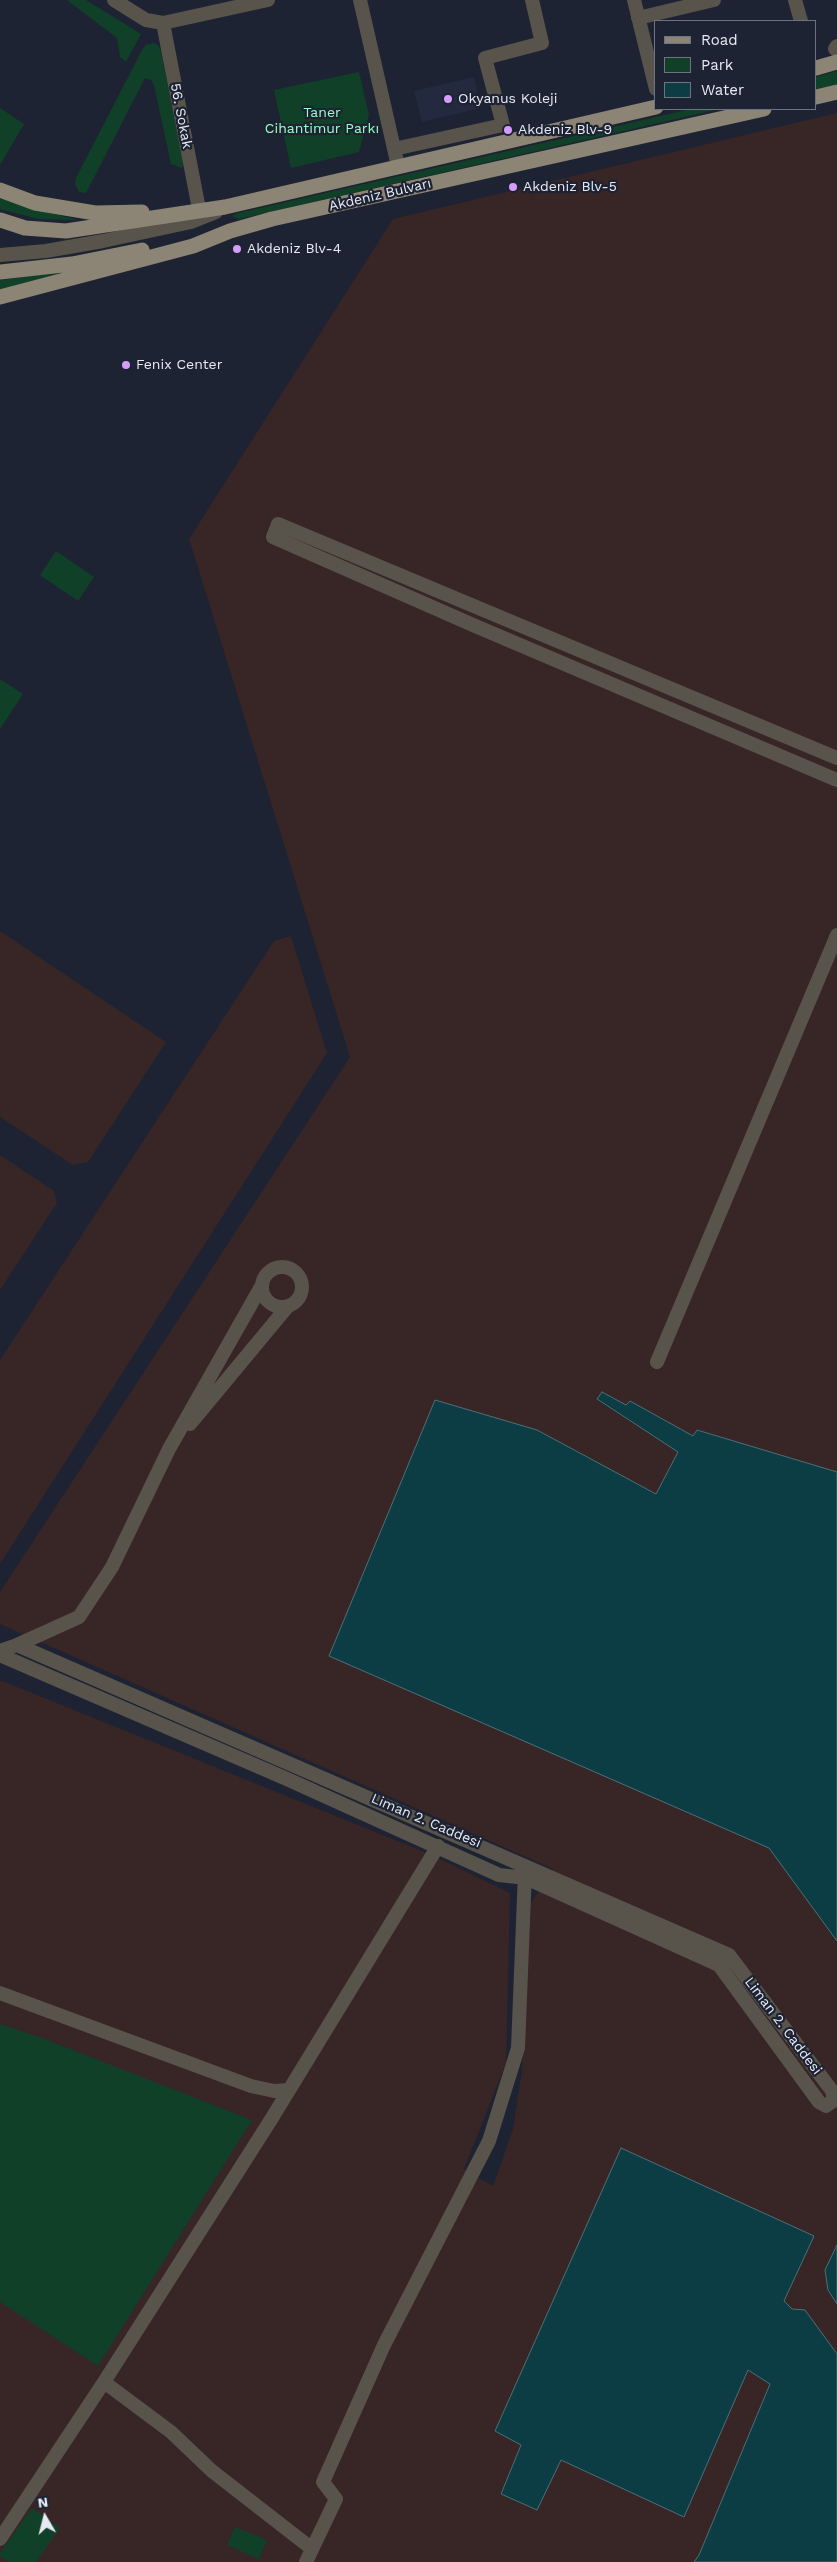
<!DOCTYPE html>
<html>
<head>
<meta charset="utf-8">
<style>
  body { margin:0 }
  #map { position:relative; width:837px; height:2562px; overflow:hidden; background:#1d2332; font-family:"Work Sans",sans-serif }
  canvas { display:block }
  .legend { position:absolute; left:654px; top:20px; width:162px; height:90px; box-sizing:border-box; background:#1d2332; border:1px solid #6d7380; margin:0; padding:6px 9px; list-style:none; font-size:15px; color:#e6eaf4 }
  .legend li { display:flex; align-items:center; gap:10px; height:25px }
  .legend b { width:25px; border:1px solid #6d7380 }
  .north { position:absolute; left:20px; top:2492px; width:50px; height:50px; -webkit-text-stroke:4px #1d2332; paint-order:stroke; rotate:352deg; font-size:14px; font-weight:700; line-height:20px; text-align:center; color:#e6eaf4 }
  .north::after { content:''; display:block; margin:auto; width:18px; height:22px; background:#e6eaf4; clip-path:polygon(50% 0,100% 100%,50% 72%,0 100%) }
</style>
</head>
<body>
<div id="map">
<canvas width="837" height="2562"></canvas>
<ul class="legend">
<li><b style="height:6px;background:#8c8474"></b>Road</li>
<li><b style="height:14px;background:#114028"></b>Park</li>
<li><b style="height:14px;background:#0c3c44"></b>Water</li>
</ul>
<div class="north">N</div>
</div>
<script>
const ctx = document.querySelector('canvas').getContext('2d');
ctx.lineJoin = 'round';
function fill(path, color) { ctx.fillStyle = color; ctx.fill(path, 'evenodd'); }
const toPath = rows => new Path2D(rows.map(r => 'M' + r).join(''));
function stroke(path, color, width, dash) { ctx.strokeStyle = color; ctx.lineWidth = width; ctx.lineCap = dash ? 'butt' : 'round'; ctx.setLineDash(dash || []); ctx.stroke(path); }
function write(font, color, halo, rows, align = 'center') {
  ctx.font = font + ' "Work Sans",sans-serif'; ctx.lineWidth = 4.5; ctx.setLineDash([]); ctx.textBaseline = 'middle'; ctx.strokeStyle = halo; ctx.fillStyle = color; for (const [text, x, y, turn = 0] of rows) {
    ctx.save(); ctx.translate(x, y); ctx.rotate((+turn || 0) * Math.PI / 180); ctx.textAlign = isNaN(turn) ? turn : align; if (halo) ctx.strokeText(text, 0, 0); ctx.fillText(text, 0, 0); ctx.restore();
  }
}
fill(toPath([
  [837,113,837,1472,698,1430,693,1436,630,1401,627,1405,597,1400,678,1452,656,1494,537,1430,330,1656,770,1848,837,1941,837,2245,825,2270,828,2290,837,2304,837,2354,805,2311,792,2309,784,2301,814,2236,495,2431,521,2444,501,2494,537,2510,560,2460,684,2517,747,2370,770,2383,699,2555,694,2562,0,2562,0,1680,432,1855,510,1893,506,2063,464,2169,493,2186,513,2129,522,2070,531,1903,553,1869,0,1624,0,1592,350,1057,189,539,393,219],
  [0,931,166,1042,88,1162,73,1165,0,1117],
  [291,936,327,1053,0,1564,0,1360,274,941],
  [0,1155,54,1191,57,1203,0,1290]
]), '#382525');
fill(toPath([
  [474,77,481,108,422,122,414,91]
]), '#232a3f');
fill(toPath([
  [67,0,86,0,141,34,126,62,120,57,117,38],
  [153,43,158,45,161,52,183,163,182,168,171,164,154,85,151,80,145,78,86,193,79,192,75,184,76,178,142,50,146,45],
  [837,71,837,85,816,89,816,77],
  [359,72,369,115,359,152,291,168,274,90],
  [0,108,24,124,0,165],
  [691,109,720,109,239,219,233,217,233,215,238,213],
  [0,196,26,207,78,220,38,219,0,209],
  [67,271,0,290,0,280],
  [56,551,94,577,78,601,40,575],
  [0,679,23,694,0,729],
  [0,2024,42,2038,252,2120,98,2366,0,2302],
  [32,2508,60,2528,36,2562,8,2562,0,2556,0,2553],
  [235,2527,267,2540,259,2559,227,2545]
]), '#114028');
const water = toPath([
  [602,1392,626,1405,630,1401,693,1436,697,1430,837,1472,837,1941,769,1848,329,1656,435,1400,537,1430,656,1494,678,1452,597,1399,602,1392],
  [621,2148,814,2236,784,2301,792,2309,805,2310,837,2354,837,2562,694,2562,699,2555,770,2384,748,2370,684,2517,561,2460,537,2510,501,2494,521,2445,495,2431,621,2148],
  [837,2245,837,2304,828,2290,825,2270,837,2245]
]);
fill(water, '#0c3c44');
stroke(water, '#4d7079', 1);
stroke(toPath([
  [114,0,146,20,163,23,268,0],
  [360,0,398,166],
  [634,0,656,89],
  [795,0,801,21],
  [638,18,714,0],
  [163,23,199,209],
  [835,49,837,46],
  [394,149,503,125,485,58,542,43,532,0],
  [0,255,46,251,103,241,191,222,216,212],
  [837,758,278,524,273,537,473,625,837,780],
  '262 1287a20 20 0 1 1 40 0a20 20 0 1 1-40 0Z',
  [657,1362,837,935],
  [190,1424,288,1306],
  [17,1645,79,1617,112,1567,169,1449,262,1285],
  [0,1651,17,1645,729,1955,833,2092,833,2101,826,2106,819,2102,719,1965,526,1878,499,1875,287,1779,0,1655],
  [0,1993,251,2086,274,2091,289,2090],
  [104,2382,171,2432,212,2471,311,2548],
  [0,2539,104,2382,272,2118,438,1846],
  [306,2562,336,2499,323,2482,384,2345,489,2141,518,2048,525,1872]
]), '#58544c', 14);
stroke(toPath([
  [816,68,837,62],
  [816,97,837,92],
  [0,190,35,203,95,213,142,212],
  [0,220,25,228,66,231,225,207,656,107],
  [0,272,72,264,142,250],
  [0,297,193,246,230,231,272,219,764,109]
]), '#8c8474', 15);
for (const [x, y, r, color] of [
  [448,99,5,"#d49cfb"],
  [508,130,5,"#d49cfb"],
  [513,187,5,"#d49cfb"],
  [237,249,5,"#d49cfb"],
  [126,365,5,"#d49cfb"]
]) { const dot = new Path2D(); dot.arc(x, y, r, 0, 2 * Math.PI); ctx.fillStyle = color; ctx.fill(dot); stroke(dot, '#1d2332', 2); }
write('14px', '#e6eaf4', '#1d2332', [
  ["Okyanus Koleji",458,99],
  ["Akdeniz Blv-9",518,130],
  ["Akdeniz Blv-5",523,187],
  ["Akdeniz Blv-4",247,249],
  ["Fenix Center",136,365]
], 'left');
write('14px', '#99fec3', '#1d2332', [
  ["Taner",322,113],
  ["Cihantimur Parkı",322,129]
]);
write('14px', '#e6eaf4', '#1d2332', [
  ["56. Sokak",181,116,79],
  ["Akdeniz Bulvarı",380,195,-13],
  ["Liman 2. Caddesi",426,1821,23],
  ["Liman 2. Caddesi",783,2026,53]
]);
</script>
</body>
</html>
